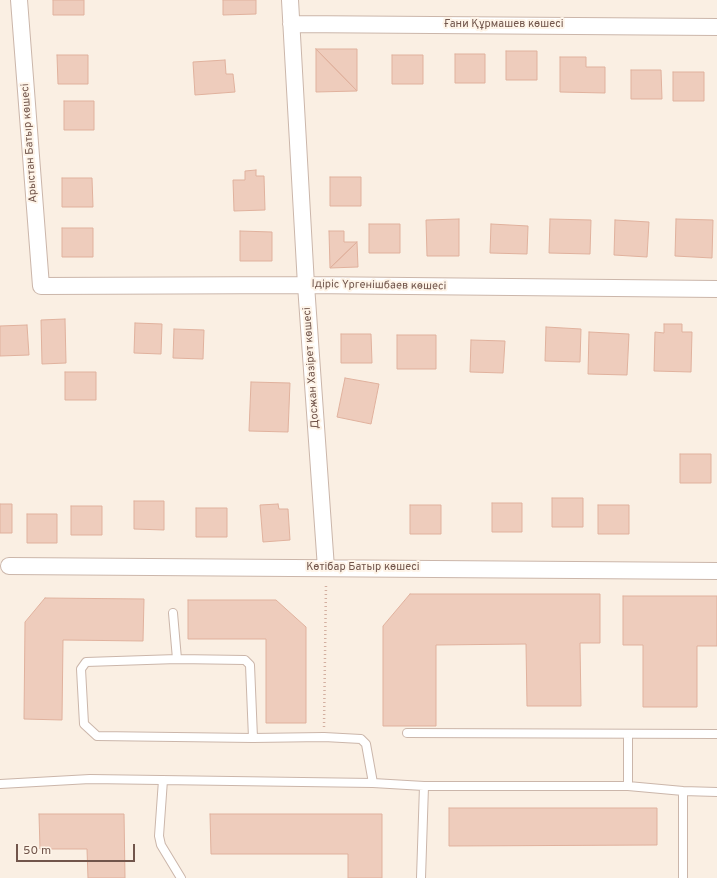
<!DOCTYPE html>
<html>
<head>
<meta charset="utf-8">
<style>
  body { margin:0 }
  #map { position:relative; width:717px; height:878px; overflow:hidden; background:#faefe3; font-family:Overpass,sans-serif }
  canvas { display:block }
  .scale { position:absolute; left:16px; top:844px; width:119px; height:18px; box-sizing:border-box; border:2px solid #71554b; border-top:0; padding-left:5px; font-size:12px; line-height:14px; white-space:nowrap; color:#71554b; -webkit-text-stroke:3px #fef4e8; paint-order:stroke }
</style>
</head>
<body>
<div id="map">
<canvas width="717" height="878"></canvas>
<div class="scale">50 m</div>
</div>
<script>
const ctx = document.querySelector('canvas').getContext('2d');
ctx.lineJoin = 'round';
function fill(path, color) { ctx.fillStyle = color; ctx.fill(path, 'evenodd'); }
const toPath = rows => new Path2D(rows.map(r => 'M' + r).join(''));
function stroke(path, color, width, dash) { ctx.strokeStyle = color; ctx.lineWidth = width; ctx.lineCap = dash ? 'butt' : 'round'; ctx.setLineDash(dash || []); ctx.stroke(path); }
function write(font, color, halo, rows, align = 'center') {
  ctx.font = font + ' Overpass,sans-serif'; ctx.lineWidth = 4; ctx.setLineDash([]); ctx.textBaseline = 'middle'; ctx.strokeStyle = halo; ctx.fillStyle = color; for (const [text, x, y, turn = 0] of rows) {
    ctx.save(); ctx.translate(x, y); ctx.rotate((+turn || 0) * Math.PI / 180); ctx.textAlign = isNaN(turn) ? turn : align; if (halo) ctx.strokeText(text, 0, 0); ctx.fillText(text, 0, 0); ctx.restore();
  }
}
const building = toPath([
  [53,0,84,0,84,15,53,15,53,0],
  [223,0,256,0,256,14,223,15,223,0],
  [316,49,357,91,316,92,316,49],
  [316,49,357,49,357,91,316,49],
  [506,51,537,51,537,80,506,80,506,51],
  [455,54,485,54,485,83,455,83,455,54],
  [57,55,88,55,88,84,58,84,57,55],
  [392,55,423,55,423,84,392,84,392,55],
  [560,57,586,57,586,67,605,67,605,93,560,92,560,57],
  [225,60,226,74,233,74,235,92,195,95,193,62,225,60],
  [631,70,661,70,662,99,631,99,631,70],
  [673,72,704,72,704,101,673,101,673,72],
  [64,101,94,101,94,130,64,130,64,101],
  [256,170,256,176,264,176,265,210,234,211,233,180,245,180,245,171,256,170],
  [330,177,361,177,361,206,330,206,330,177],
  [62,178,92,178,93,207,62,207,62,178],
  [459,219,459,256,427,256,426,220,459,219],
  [550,219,591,220,590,254,549,253,550,219],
  [676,219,713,220,712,258,675,256,676,219],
  [615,220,649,222,647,257,614,255,615,220],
  [369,224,400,224,400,253,369,253,369,224],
  [491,224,528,226,527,254,490,253,491,224],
  [62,228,93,228,93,257,62,257,62,228],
  [240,231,272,232,272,261,240,261,240,231],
  [329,231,344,231,344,242,357,242,330,268,329,231],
  [357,242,358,267,330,268,357,242],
  [65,319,66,363,42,364,41,320,65,319],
  [135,323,162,324,161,354,134,353,135,323],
  [664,324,682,324,682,332,692,332,691,372,654,371,655,332,664,333,664,324],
  [27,325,29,355,0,356,0,326,27,325],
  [546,327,581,329,580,362,545,361,546,327],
  [174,329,204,330,203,359,173,358,174,329],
  [589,332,629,334,627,375,588,374,589,332],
  [341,334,371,334,372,363,341,363,341,334],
  [397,335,436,335,436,369,397,369,397,335],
  [471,340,505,341,503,373,470,372,471,340],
  [65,372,96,372,96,400,65,400,65,372],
  [345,378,379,384,371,424,337,417,345,378],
  [251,382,290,383,288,432,249,431,251,382],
  [680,454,711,454,711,483,680,483,680,454],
  [552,498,583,498,583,527,552,527,552,498],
  [134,501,164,501,164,530,134,529,134,501],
  [492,503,522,503,522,532,492,532,492,503],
  [0,504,12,504,12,533,0,533,0,504],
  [278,504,279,509,288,509,290,540,263,542,260,505,278,504],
  [410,505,441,505,441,534,410,534,410,505],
  [598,505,629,505,629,534,598,534,598,505],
  [71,506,102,506,102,535,71,535,71,506],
  [196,508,227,508,227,537,196,537,196,508],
  [27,514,57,514,57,543,27,543,27,514],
  [410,594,600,594,600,643,580,643,581,706,527,706,526,644,436,645,436,726,383,726,383,626,410,594],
  [623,596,717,596,717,646,697,646,697,707,643,707,643,645,623,645,623,596],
  [45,598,144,599,143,641,63,640,62,720,24,719,25,622,45,598],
  [188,600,276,600,306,627,306,723,266,723,266,639,188,639,188,600],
  [449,808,657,808,657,845,449,846,449,808],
  [39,814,124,814,125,878,88,878,87,849,40,849,39,814],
  [210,814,382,814,382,878,348,878,348,854,211,854,210,814]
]);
fill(building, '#eeccbc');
stroke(building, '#e0b19d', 1);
const lane = toPath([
  [173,613,177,659],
  [407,733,717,734],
  [628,734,628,786],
  [253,738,250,665,245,660,177,659,86,662,81,669,84,724,97,736,253,738,324,737,361,739,366,744,373,783,424,786,628,786,683,791,717,792],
  [163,780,159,836,161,845,181,878],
  [0,784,90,779,373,783],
  [421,878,424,786],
  [683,878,683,791]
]);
const street = toPath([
  [19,0,41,286,306,285,717,289],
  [290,0,306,285,326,568],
  [291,24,717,27],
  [9,566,717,571]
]);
stroke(lane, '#cbb6aa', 10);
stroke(street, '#cbb6aa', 18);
stroke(toPath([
  [324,727,326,584]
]), '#d3afa0', 2.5, [1, 3]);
stroke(lane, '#fff', 8);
stroke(street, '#fff', 16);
write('11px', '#71554b', '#fef4e8', [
  ["Ғани Құрмашев көшесі",504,25],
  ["Арыстан Батыр көшесі",30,143,-94],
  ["Ідіріс Үргенішбаев көшесі",379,286,1],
  ["Досжан Хазірет көшесі",312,368,-94],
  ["Көтібар Батыр көшесі",363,568]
]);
</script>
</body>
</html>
